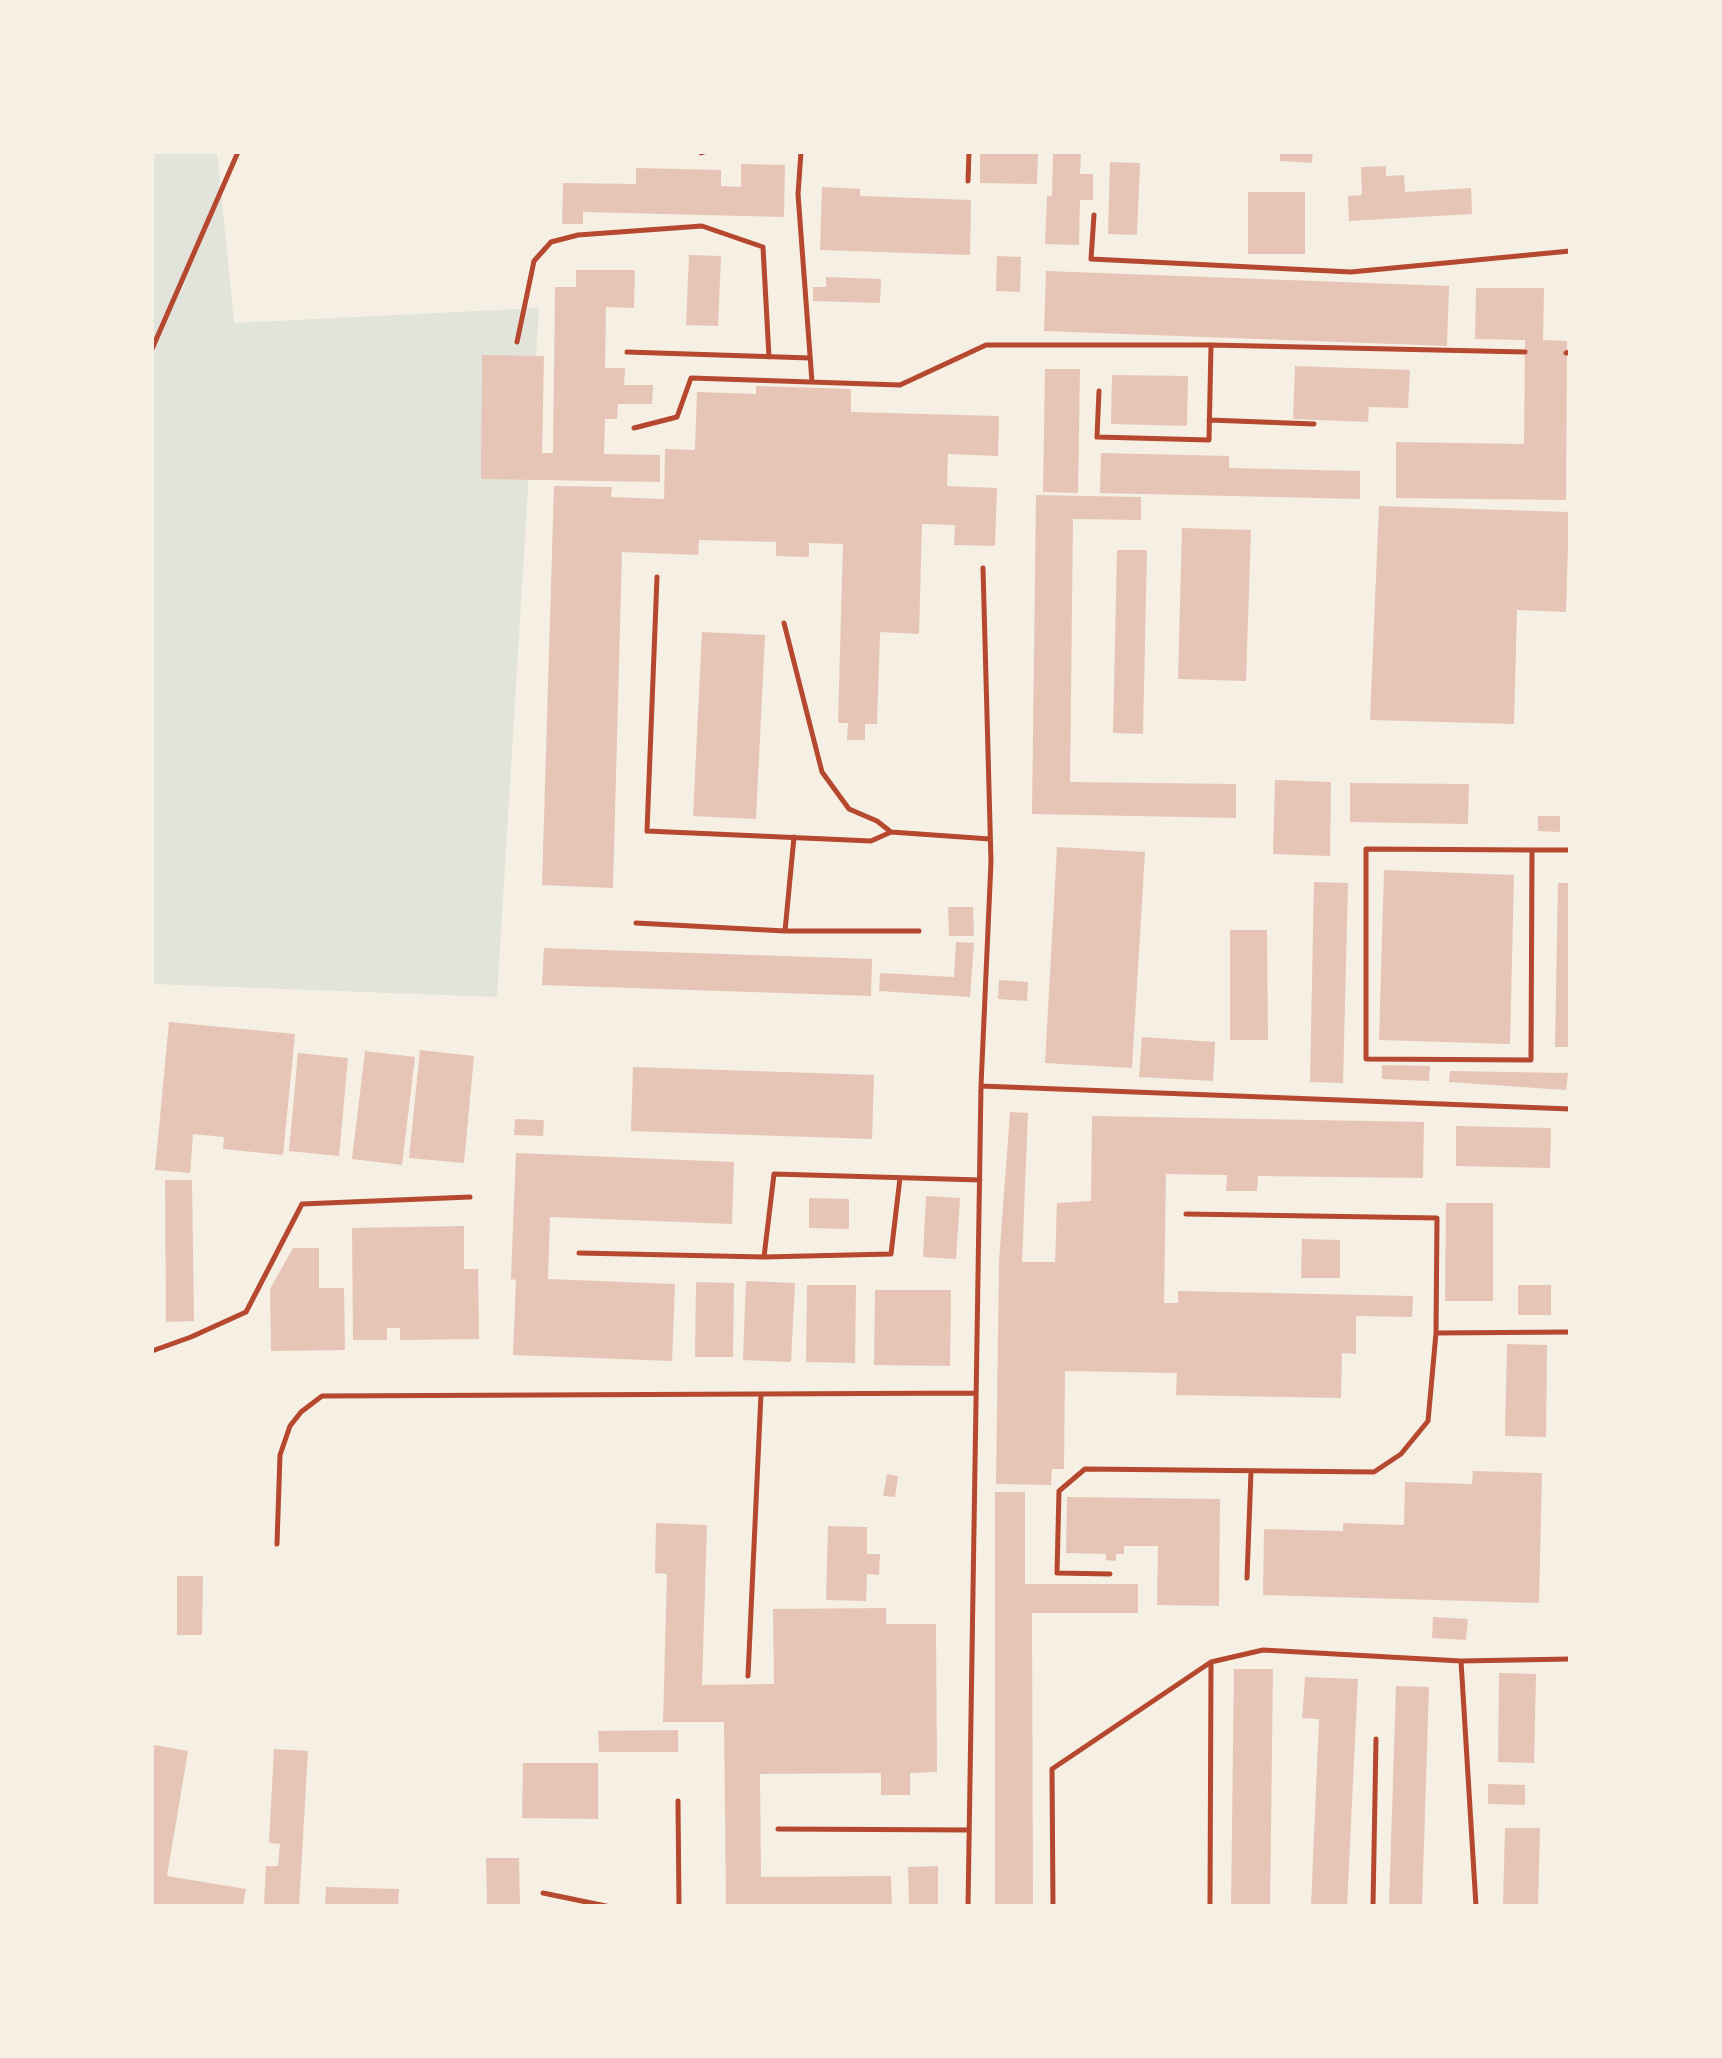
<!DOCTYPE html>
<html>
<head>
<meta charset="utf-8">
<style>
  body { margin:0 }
  #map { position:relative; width:1722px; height:2058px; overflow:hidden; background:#f6efe4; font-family:"Noto Serif",serif }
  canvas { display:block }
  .frame { position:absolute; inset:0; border:154px solid #f6efe4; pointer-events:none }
</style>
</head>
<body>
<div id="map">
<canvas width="1722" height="2058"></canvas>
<div class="frame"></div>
</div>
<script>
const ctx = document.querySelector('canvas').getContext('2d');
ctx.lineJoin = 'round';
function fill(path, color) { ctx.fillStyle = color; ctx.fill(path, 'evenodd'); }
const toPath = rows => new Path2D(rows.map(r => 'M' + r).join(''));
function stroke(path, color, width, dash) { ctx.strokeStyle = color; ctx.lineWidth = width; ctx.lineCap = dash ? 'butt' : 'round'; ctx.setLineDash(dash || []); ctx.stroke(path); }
fill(toPath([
  [152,152,217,152,234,323,539,308,497,997,152,984]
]), '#e2e4dc');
fill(toPath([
  [980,152,1038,152,1037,184,980,183],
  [1053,152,1081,152,1080,174,1093,174,1093,200,1080,200,1079,245,1045,244,1047,196,1052,196],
  [1280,152,1313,152,1312,163,1280,161],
  [1110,162,1140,163,1137,235,1108,234],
  [741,164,785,165,784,217,583,212,583,224,562,224,563,183,636,184,636,168,721,170,721,186,741,187],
  [1386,166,1386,176,1404,175,1405,192,1471,188,1472,214,1349,221,1348,196,1362,195,1361,167],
  [822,187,860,189,860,196,971,200,970,255,820,250],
  [1248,192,1305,192,1305,254,1248,254],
  [689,255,721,256,718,326,686,325],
  [997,256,1021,257,1020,292,996,291],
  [576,270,635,270,634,308,606,307,605,368,625,368,624,385,653,385,652,404,618,404,617,419,605,419,604,454,660,455,660,482,481,479,482,355,544,356,542,453,553,453,555,287,576,287],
  [1046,271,1449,286,1447,346,1044,331],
  [826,277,881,279,880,303,813,301,813,287,826,287],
  [1476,288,1544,288,1543,340,1567,341,1566,500,1396,498,1396,442,1524,444,1525,340,1475,339],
  [1295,366,1410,370,1408,408,1369,407,1368,422,1293,419],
  [1045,369,1080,369,1078,493,1043,492],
  [1112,375,1188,376,1187,426,1111,424],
  [756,386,851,389,851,412,999,416,998,456,948,454,947,486,997,488,995,546,954,545,955,525,922,524,919,634,880,632,877,724,865,724,865,740,847,740,848,723,838,723,843,544,809,543,809,557,776,556,776,542,699,540,698,555,622,552,613,888,542,885,554,486,612,487,611,497,664,499,665,449,695,450,697,392,756,394],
  [1101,453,1229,456,1229,468,1360,471,1360,499,1100,493],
  [1036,495,1141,497,1141,520,1073,519,1070,782,1236,784,1236,818,1032,814],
  [1379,506,1569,512,1566,612,1517,610,1514,724,1370,720],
  [1182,528,1251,530,1246,681,1178,679],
  [1117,550,1147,550,1143,734,1113,733],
  [702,632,765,635,756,819,693,816],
  [1275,780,1331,782,1330,856,1273,854],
  [1350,783,1469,784,1468,824,1350,822],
  [1538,816,1560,816,1560,832,1538,831],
  [1057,847,1145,852,1132,1068,1045,1063],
  [1384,870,1514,875,1510,1044,1379,1040],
  [1314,882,1348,883,1343,1083,1310,1082],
  [1558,883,1570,883,1568,1047,1555,1047],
  [948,907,973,907,974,936,949,936],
  [1230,930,1267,930,1268,1040,1230,1040],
  [956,942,974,943,970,997,879,991,880,973,954,977],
  [544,948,872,959,871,996,542,985],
  [999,980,1028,982,1027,1001,998,999],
  [169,1022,295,1034,283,1155,223,1149,224,1137,193,1134,190,1173,155,1170],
  [1142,1037,1215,1042,1213,1081,1139,1077],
  [420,1050,474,1056,464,1163,409,1158],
  [365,1051,415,1057,402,1165,352,1159],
  [298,1053,348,1058,339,1156,289,1151],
  [1382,1065,1430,1066,1429,1081,1382,1079],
  [633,1067,874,1075,872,1139,631,1131],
  [1450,1071,1568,1073,1566,1090,1449,1082],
  [1010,1112,1028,1113,1022,1262,1055,1262,1057,1203,1091,1201,1092,1116,1424,1122,1423,1178,1258,1176,1257,1191,1226,1191,1227,1175,1166,1174,1164,1303,1178,1303,1178,1291,1413,1296,1412,1317,1356,1316,1356,1354,1342,1353,1341,1398,1176,1395,1177,1373,1065,1371,1064,1469,1052,1469,1051,1485,996,1484,999,1261],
  [515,1119,544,1120,543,1136,514,1135],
  [1456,1126,1551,1128,1550,1168,1456,1166],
  [516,1153,734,1162,732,1224,550,1217,548,1279,675,1284,672,1361,513,1355,516,1280,511,1279],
  [165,1180,192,1180,194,1321,166,1322],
  [926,1196,960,1198,956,1259,923,1257],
  [809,1198,849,1199,849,1229,809,1228],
  [1446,1203,1493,1203,1493,1301,1445,1301],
  [464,1226,464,1269,478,1269,479,1339,400,1340,400,1328,387,1328,387,1340,353,1340,352,1228],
  [1302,1239,1340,1240,1340,1278,1301,1278],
  [293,1248,319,1248,319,1288,344,1288,345,1350,271,1351,270,1289],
  [746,1281,795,1283,791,1362,743,1360],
  [696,1282,734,1283,733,1357,695,1357],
  [807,1285,856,1285,855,1363,806,1362],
  [1518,1285,1551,1285,1551,1315,1518,1315],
  [875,1290,951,1290,950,1366,874,1365],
  [1507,1344,1547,1345,1546,1437,1505,1436],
  [1473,1471,1542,1473,1539,1603,1263,1595,1264,1529,1343,1531,1343,1523,1404,1525,1405,1482,1472,1484],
  [887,1474,898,1476,895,1497,883,1496],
  [995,1492,1025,1492,1025,1584,1138,1584,1138,1613,1032,1613,1033,1906,995,1906],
  [1067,1497,1220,1499,1219,1606,1157,1605,1158,1546,1124,1546,1124,1554,1116,1554,1116,1561,1106,1560,1106,1554,1066,1553],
  [656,1523,707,1525,702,1685,774,1684,773,1609,886,1608,886,1624,936,1624,937,1772,910,1773,910,1795,881,1795,881,1773,760,1774,761,1877,891,1876,892,1906,726,1906,724,1722,663,1722,667,1574,655,1573],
  [828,1526,867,1527,867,1554,880,1554,879,1575,867,1574,866,1601,826,1600],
  [177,1576,203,1576,202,1635,177,1635],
  [1433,1617,1468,1619,1466,1640,1432,1638],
  [1234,1669,1273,1669,1270,1906,1231,1906],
  [1499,1673,1536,1674,1534,1763,1498,1762],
  [1305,1677,1358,1679,1347,1906,1311,1906,1319,1719,1302,1718],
  [1396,1686,1429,1687,1422,1906,1389,1906],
  [678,1730,678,1752,599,1752,598,1731],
  [154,1745,188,1751,167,1876,246,1889,243,1906,152,1906,152,1758],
  [274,1749,308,1751,299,1906,264,1906,266,1866,278,1866,280,1844,269,1843],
  [523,1763,598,1763,598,1819,522,1818],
  [1488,1784,1525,1785,1525,1805,1488,1804],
  [1505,1828,1540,1828,1538,1906,1503,1906],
  [486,1858,519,1858,520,1906,487,1906],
  [938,1866,938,1906,909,1906,908,1867],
  [326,1887,399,1889,398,1906,325,1906]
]), '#e6c5b7');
stroke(toPath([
  [801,152,798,194,812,382],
  [701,153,704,152],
  [968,181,969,152],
  [1094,215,1091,259,1351,272,1570,251],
  [517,342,534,261,551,242,578,235,702,226,763,247,769,357],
  [152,349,238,152],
  [627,352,810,358],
  [1566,353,1570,352],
  [1099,391,1097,437,1209,440,1211,345],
  [1209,420,1314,424],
  [634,428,677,417,691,378,900,385,986,345,1211,345,1525,352],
  [983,568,991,862,981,1086,1570,1109],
  [657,577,647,831,871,841,891,832,990,839],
  [784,623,822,772,849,809,877,821,891,832],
  [1532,850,1531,1060,1366,1059,1366,849,1532,850,1570,850],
  [636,923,785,931,919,931],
  [785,931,794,837],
  [1186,1214,1437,1218,1436,1333],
  [579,1253,764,1257,891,1254,900,1178],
  [764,1257,774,1174,980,1180],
  [152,1351,191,1337,246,1312,302,1204,470,1197],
  [277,1544,280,1455,290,1426,301,1412,322,1396,976,1393],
  [1110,1574,1057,1573,1059,1491,1085,1469,1374,1472,1401,1454,1428,1421,1436,1333,1570,1332],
  [1247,1578,1251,1471],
  [1461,1661,1476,1906],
  [748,1676,761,1394],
  [678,1801,679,1906],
  [778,1829,969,1830],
  [543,1893,606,1906],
  [968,1906,981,1086],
  [1053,1906,1052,1769,1211,1662,1263,1650,1461,1661,1570,1659],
  [1210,1906,1211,1663],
  [1373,1906,1376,1739]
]), '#b5482f', 5);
</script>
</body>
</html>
